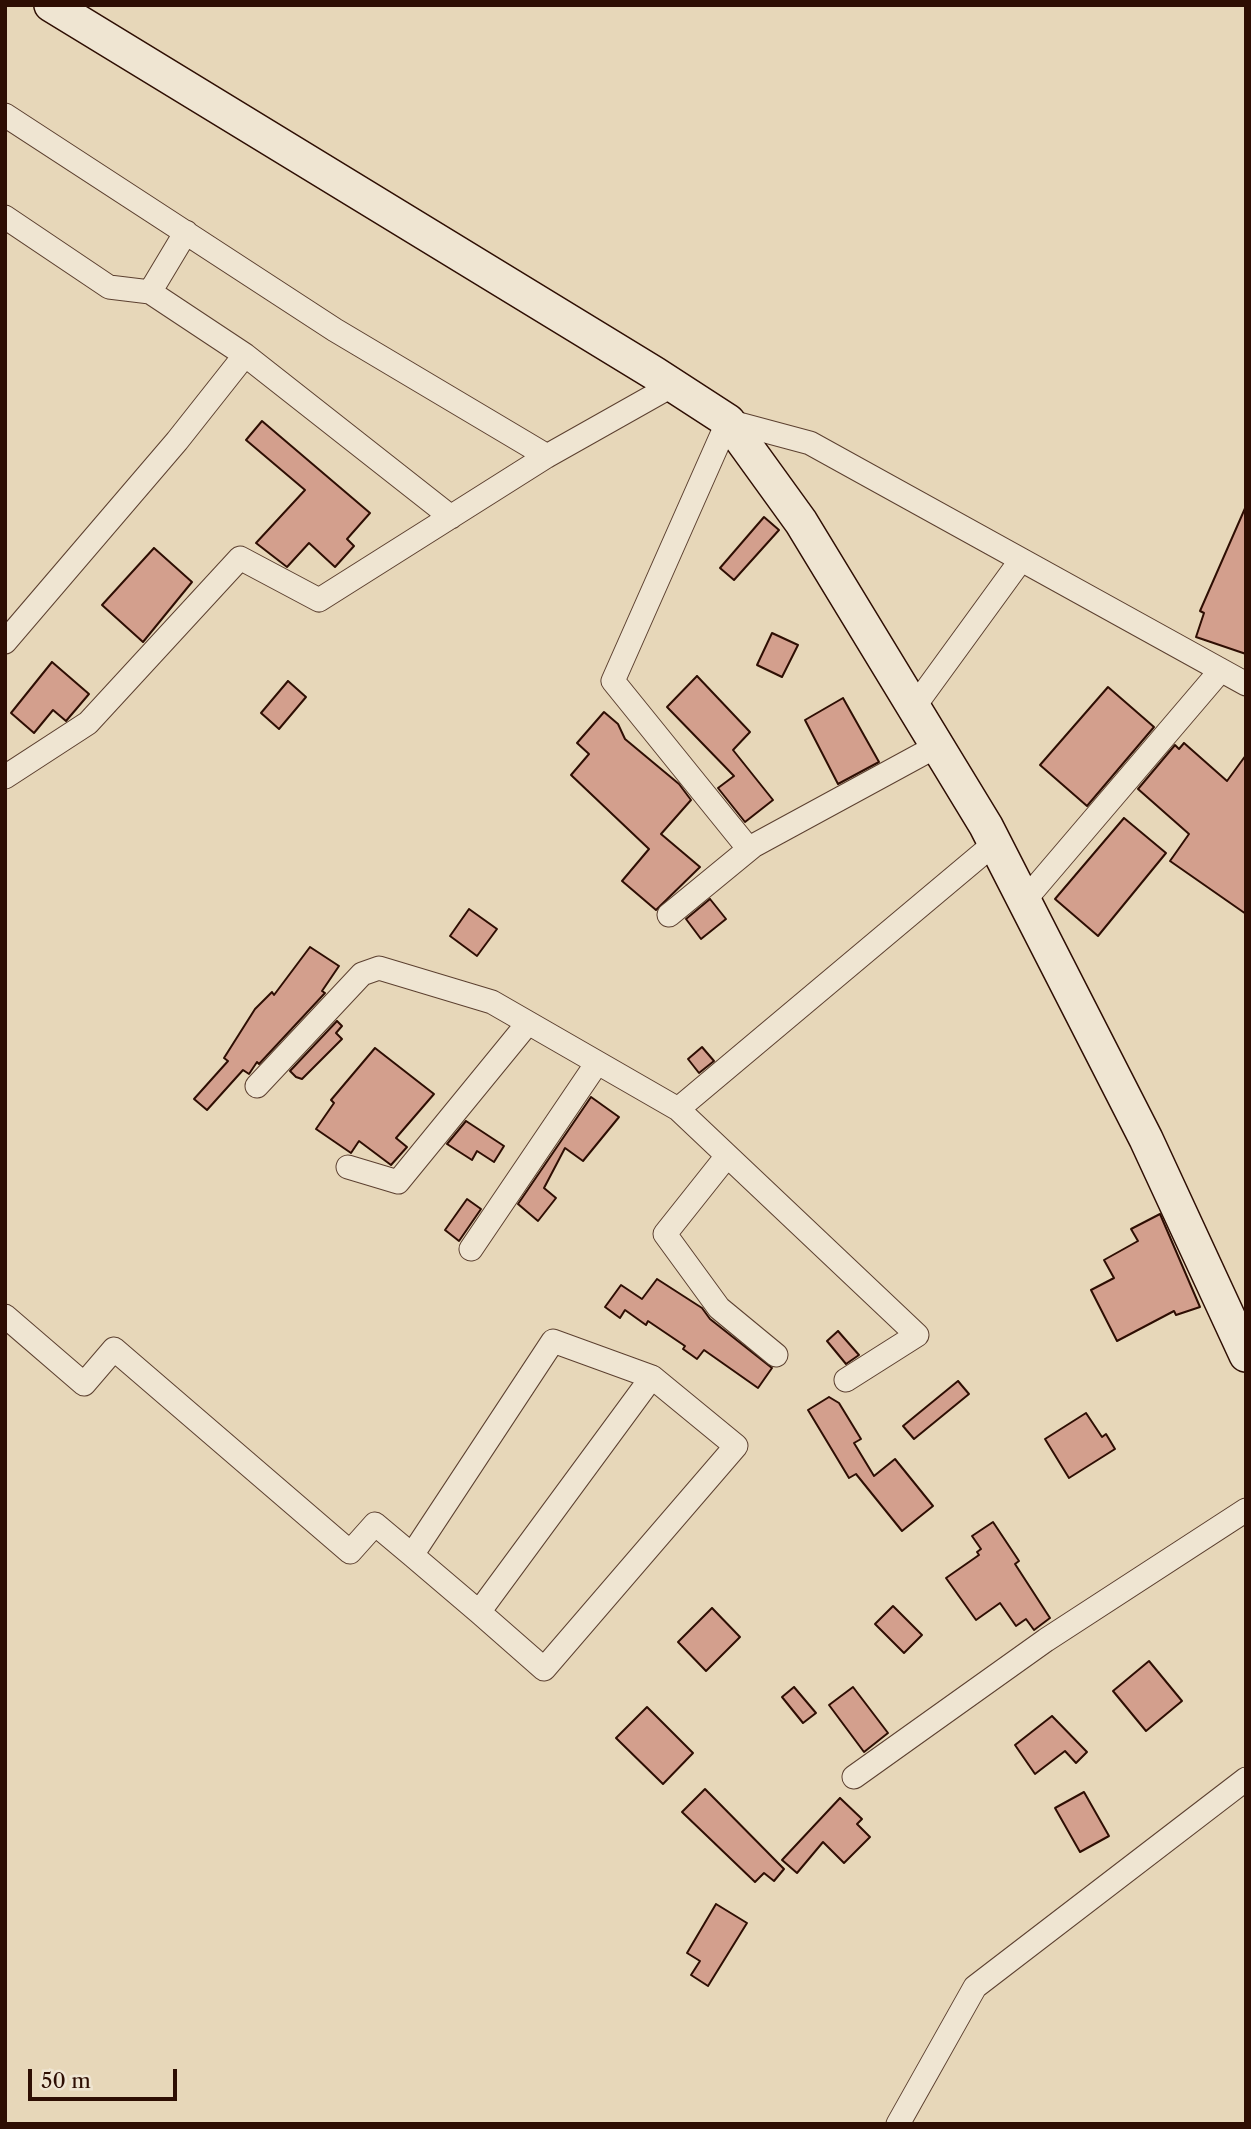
<!DOCTYPE html>
<html>
<head>
<meta charset="utf-8">
<style>
  body { margin:0 }
  #map { position:relative; width:1251px; height:2129px; overflow:hidden; background:#e7d7b9; font-family:"Libre Caslon Text",serif }
  canvas { display:block }
  .frame { position:absolute; inset:0; border:7px solid #2e0e03; pointer-events:none }
  .scale { position:absolute; left:28px; top:2069px; width:149px; height:32px; box-sizing:border-box; border:4px solid #2e0e03; border-top:0; padding-left:9px; font-size:21px; line-height:24px; white-space:nowrap; color:#2e0e03; -webkit-text-stroke:5px #efe5d2; paint-order:stroke }
</style>
</head>
<body>
<div id="map">
<canvas width="1251" height="2129"></canvas>
<div class="frame"></div>
<div class="scale">50 m</div>
</div>
<script>
const ctx = document.querySelector('canvas').getContext('2d');
ctx.lineJoin = 'round';
function fill(path, color) { ctx.fillStyle = color; ctx.fill(path, 'evenodd'); }
const toPath = rows => new Path2D(rows.map(r => 'M' + r).join(''));
function stroke(path, color, width, dash) { ctx.strokeStyle = color; ctx.lineWidth = width; ctx.lineCap = dash ? 'butt' : 'round'; ctx.setLineDash(dash || []); ctx.stroke(path); }
const building = toPath([
  [262,421,370,513,347,539,354,546,335,567,309,543,287,567,256,543,305,490,246,440,262,421],
  [1246,506,1246,654,1196,637,1204,613,1200,611,1246,506],
  [764,517,779,530,734,580,720,568,764,517],
  [154,548,192,582,143,642,102,605,154,548],
  [772,633,798,645,782,677,757,665,772,633],
  [52,662,89,694,66,721,53,710,34,733,11,713,52,662],
  [697,676,750,732,733,750,773,800,745,822,718,788,734,776,667,707,697,676],
  [288,681,306,697,279,729,261,713,288,681],
  [1108,687,1154,727,1087,806,1040,765,1108,687],
  [843,698,879,762,838,784,805,720,843,698],
  [604,712,618,724,625,739,679,784,691,800,661,834,700,867,656,910,622,881,649,849,571,775,589,754,577,743,604,712],
  [1184,743,1227,781,1246,755,1246,914,1170,861,1189,834,1138,789,1175,745,1179,749,1184,743],
  [1124,818,1166,853,1098,936,1055,899,1124,818],
  [710,899,726,919,701,939,686,919,710,899],
  [469,909,497,929,477,956,450,936,469,909],
  [310,947,339,966,322,991,325,993,259,1064,257,1062,249,1074,243,1070,207,1110,194,1099,228,1061,224,1058,255,1009,272,992,274,995,310,947],
  [337,1021,342,1026,336,1033,342,1039,302,1079,296,1077,290,1071,337,1021],
  [702,1047,714,1061,699,1073,688,1059,702,1047],
  [375,1048,434,1094,396,1138,407,1147,391,1165,359,1141,351,1153,316,1129,334,1103,331,1100,375,1048],
  [591,1097,619,1117,583,1161,565,1148,544,1188,556,1198,538,1221,518,1204,591,1097],
  [466,1121,504,1146,494,1162,477,1151,472,1160,447,1144,466,1121],
  [467,1199,481,1209,459,1241,445,1230,467,1199],
  [1160,1214,1200,1307,1176,1315,1174,1311,1117,1341,1091,1290,1114,1278,1104,1260,1138,1241,1131,1229,1160,1214],
  [657,1279,702,1308,710,1319,772,1368,758,1388,704,1350,697,1359,683,1349,685,1346,648,1321,646,1325,625,1310,620,1318,605,1307,621,1285,642,1299,657,1279],
  [838,1331,859,1355,846,1364,827,1341,838,1331],
  [958,1381,969,1394,914,1439,903,1426,958,1381],
  [829,1397,839,1403,861,1439,854,1443,874,1476,895,1459,933,1506,902,1531,856,1474,849,1478,808,1410,829,1397],
  [1086,1413,1102,1437,1106,1434,1115,1449,1069,1478,1045,1439,1086,1413],
  [993,1522,1019,1561,1015,1564,1050,1618,1034,1630,1026,1619,1016,1626,1000,1603,976,1620,946,1578,979,1555,977,1552,981,1549,972,1536,993,1522],
  [893,1606,922,1635,904,1653,875,1624,893,1606],
  [712,1608,740,1637,706,1671,678,1642,712,1608],
  [1149,1661,1182,1701,1146,1731,1113,1691,1149,1661],
  [794,1687,816,1713,803,1723,782,1697,794,1687],
  [853,1687,888,1733,864,1752,829,1705,853,1687],
  [647,1707,693,1753,663,1784,616,1738,647,1707],
  [1052,1716,1087,1752,1076,1763,1065,1751,1035,1774,1015,1745,1052,1716],
  [705,1789,784,1869,774,1881,764,1873,755,1882,682,1812,705,1789],
  [1084,1792,1109,1836,1080,1852,1055,1808,1084,1792],
  [840,1798,862,1819,857,1824,870,1837,844,1863,823,1842,797,1873,782,1860,840,1798],
  [716,1904,747,1923,708,1986,691,1975,700,1961,687,1953,716,1904]
]);
fill(building, '#d39f8d');
stroke(building, '#2e0e03', 2);
const street = toPath([
  [5,115,335,330,547,456],
  [5,217,109,287,150,292,245,355,451,517],
  [150,292,186,232],
  [5,642,177,441,245,355],
  [914,707,1021,560],
  [5,777,88,723,240,558,319,600,547,456,673,385],
  [744,843,613,681,728,421,810,443,1246,684],
  [1024,901,1221,670],
  [669,915,753,846,937,746],
  [257,1086,362,974,379,968,492,1002,678,1109,917,1335,846,1380],
  [678,1109,995,843],
  [727,1156,665,1234,719,1308,776,1355],
  [348,1167,398,1182,528,1023],
  [471,1249,597,1063],
  [5,1316,84,1384,114,1349,350,1552,375,1524,412,1555,479,1612,544,1669,736,1446,652,1377,553,1341,412,1555],
  [479,1612,652,1377],
  [854,1777,1046,1640,1246,1510],
  [898,2124,975,1987,1246,1779]
]);
const secondary = toPath([
  [51,5,654,373,728,421,801,522,986,826,1146,1139,1246,1355]
]);
stroke(street, '#5c4030', 25);
stroke(secondary, '#2e0e03', 36);
stroke(street, '#efe5d2', 23);
stroke(secondary, '#efe5d2', 33);
</script>
</body>
</html>
